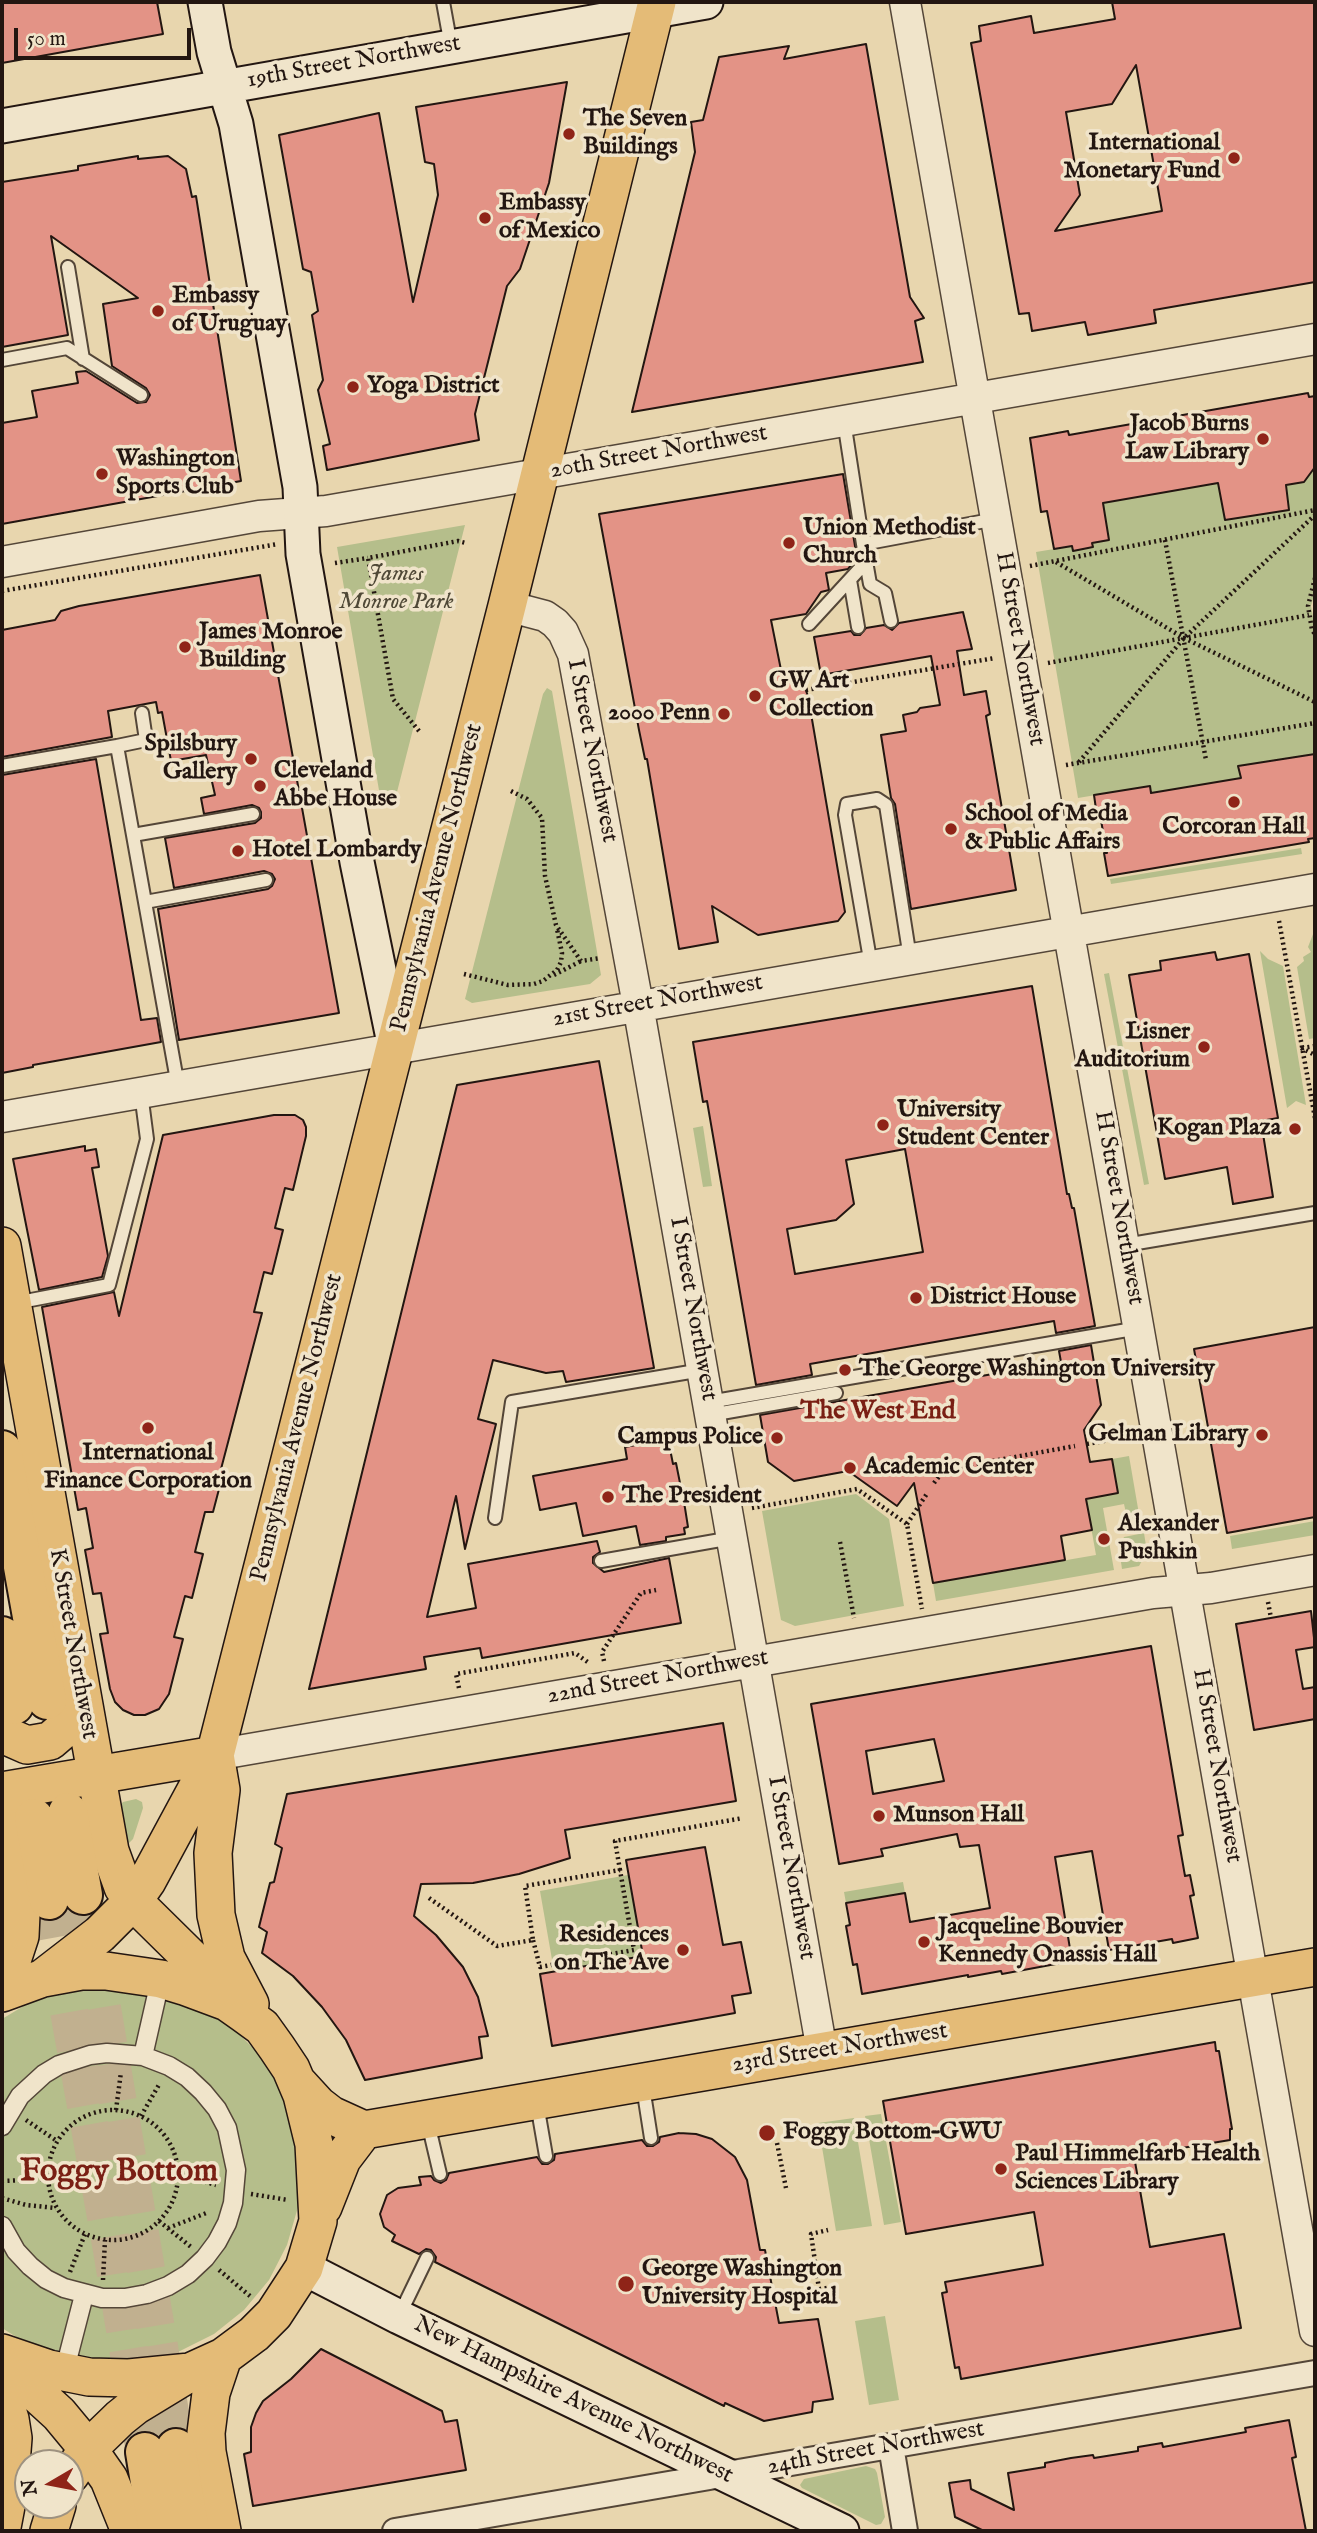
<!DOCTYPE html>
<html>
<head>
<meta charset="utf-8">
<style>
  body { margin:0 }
  #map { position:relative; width:1317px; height:2533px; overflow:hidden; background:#e8d6ae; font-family:"IM FELL English",serif }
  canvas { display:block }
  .frame { position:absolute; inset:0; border:4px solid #231611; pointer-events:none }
  .north { position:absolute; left:14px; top:2449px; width:70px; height:70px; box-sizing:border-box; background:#f0e4ca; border:2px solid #9e9280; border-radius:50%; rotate:260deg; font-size:19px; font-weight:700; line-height:28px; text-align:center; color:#231611 }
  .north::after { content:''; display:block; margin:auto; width:24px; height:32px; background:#8f2418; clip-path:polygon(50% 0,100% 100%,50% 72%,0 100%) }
  .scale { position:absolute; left:14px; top:28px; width:177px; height:32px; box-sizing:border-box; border:4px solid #231611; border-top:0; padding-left:9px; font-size:21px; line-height:24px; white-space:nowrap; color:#231611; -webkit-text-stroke:5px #f0e4ca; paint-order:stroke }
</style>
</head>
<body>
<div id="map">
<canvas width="1317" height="2533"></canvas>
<div class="frame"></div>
<div class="north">N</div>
<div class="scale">50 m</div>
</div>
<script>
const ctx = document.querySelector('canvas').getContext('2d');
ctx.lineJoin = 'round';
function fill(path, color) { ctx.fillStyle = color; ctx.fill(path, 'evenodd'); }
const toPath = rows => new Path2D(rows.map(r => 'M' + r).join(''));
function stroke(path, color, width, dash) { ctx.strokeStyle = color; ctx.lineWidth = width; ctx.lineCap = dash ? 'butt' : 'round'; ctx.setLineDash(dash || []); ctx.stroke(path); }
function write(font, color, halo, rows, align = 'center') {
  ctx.font = font + ' "IM FELL English",serif'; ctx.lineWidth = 7; ctx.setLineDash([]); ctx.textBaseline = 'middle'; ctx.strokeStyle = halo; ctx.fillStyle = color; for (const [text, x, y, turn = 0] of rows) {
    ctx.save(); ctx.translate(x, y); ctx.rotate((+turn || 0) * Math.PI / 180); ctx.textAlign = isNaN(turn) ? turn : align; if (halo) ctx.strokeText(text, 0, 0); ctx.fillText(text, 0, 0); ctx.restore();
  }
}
fill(toPath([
  [1315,467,1315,592,1311,606,1315,627,1315,754,1239,766,1241,778,1151,793,1150,786,1078,798,1036,552,1072,546,1073,551,1093,548,1092,543,1109,540,1103,503,1218,483,1225,520,1288,510,1286,485,1304,482],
  [465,525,397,792,394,797,386,798,380,796,337,547],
  [547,688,552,691,601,975,590,984,472,1003,465,999,543,694],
  [1301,848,1302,854,1111,884,1110,879],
  [1315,929,1315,1038,1309,1039,1297,967,1304,961,1303,957,1311,952,1308,947],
  [1260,951,1268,959,1283,966,1306,1105,1296,1101,1287,1108],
  [1109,973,1149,1184,1144,1185,1104,974],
  [703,1126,712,1186,703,1187,693,1128],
  [1129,1456,1140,1520,1128,1522,1124,1504,1103,1508,1114,1570,936,1601,933,1583,1096,1555,1086,1499,1118,1493,1112,1459],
  [856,1494,889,1519,904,1606,795,1626,781,1620,762,1511],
  [1315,1521,1315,1535,1232,1549,1230,1536],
  [1144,1533,1147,1552,1139,1566,1122,1569,1119,1548,1124,1537],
  [136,1799,142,1802,143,1808,133,1839,128,1844,125,1843,119,1807,123,1802],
  [628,1875,643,1956,554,1971,540,1891],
  [903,1882,905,1893,846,1903,844,1892],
  [102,1984,203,2008,235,2030,254,2049,276,2080,296,2129,300,2194,298,2207,287,2245,269,2280,244,2310,214,2334,178,2352,141,2362,88,2363,26,2343,2,2328,2,2019,27,2004,51,1994],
  [881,2114,901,2222,884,2225,865,2116],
  [854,2118,872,2226,836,2231,818,2123],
  [885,2316,899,2400,869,2405,855,2321],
  [866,2466,875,2469,877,2473,885,2517,881,2524,876,2525,802,2488,800,2485,804,2479]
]), '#b5be8b');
const building = toPath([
  [2,2,157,2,163,34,2,63,2,2],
  [1112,2,1315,2,1315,282,1154,310,1156,323,1088,335,1085,322,1032,331,1029,313,1019,314,971,43,981,41,979,26,1031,16,1034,33,1115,19,1112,2],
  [1136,65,1162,211,1055,231,1080,195,1066,112,1112,104,1136,65],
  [866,44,910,297,924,318,915,321,923,362,632,412,695,152,691,122,703,120,719,57,789,46,784,59,866,44],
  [567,82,549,183,520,269,507,286,475,414,479,440,327,470,323,446,330,444,318,390,323,380,312,315,318,311,311,272,303,269,279,135,379,113,413,302,438,195,434,164,425,162,416,107,567,82],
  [138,156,138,159,168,156,186,169,192,197,196,196,241,481,2,524,2,423,37,417,32,391,78,383,76,372,86,371,137,403,146,402,150,395,146,388,112,366,103,304,138,298,51,236,68,335,2,347,2,182,78,170,78,166,138,156],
  [1308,393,1309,397,1315,396,1315,467,1304,482,1286,485,1289,510,1225,520,1218,483,1103,503,1109,540,1092,543,1093,547,1073,551,1072,546,1054,549,1047,511,1041,512,1030,438,1068,431,1069,435,1308,393],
  [843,474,857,558,848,569,826,573,829,590,821,592,806,614,771,620,783,680,795,677,803,683,808,696,845,912,838,921,758,935,712,906,718,942,679,949,647,759,645,759,639,730,599,514,843,474],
  [260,575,339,1013,179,1040,158,909,268,889,272,886,275,879,272,874,264,871,174,888,165,838,255,823,261,818,261,812,259,808,252,805,204,814,201,798,215,795,206,755,171,761,162,712,158,713,156,702,108,711,112,737,2,757,2,630,55,620,61,611,79,606,260,575],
  [963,612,972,649,957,651,964,695,986,691,990,714,986,716,1016,890,911,909,895,804,891,798,881,735,906,731,903,715,917,712,920,708,940,705,931,656,821,675,814,637,851,631,854,635,860,635,866,628,884,625,892,630,899,623,963,612],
  [1315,754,1315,838,1308,839,1309,842,1108,876,1104,853,1107,853,1100,815,1097,816,1094,795,1150,786,1151,793,1241,778,1238,766,1315,754],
  [96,759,141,1020,157,1018,161,1042,33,1065,33,1067,2,1073,2,775,96,759],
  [1215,952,1217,960,1249,954,1278,1118,1261,1121,1273,1197,1233,1204,1227,1167,1165,1179,1129,975,1161,970,1160,961,1215,952],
  [1032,986,1067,1194,1069,1194,1072,1208,1074,1208,1095,1326,1056,1333,1054,1321,810,1364,812,1375,756,1385,707,1101,703,1102,693,1042,1032,986],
  [905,1149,923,1252,795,1274,787,1229,836,1220,854,1204,846,1160,905,1149],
  [599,1061,654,1368,566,1382,563,1371,546,1373,493,1360,478,1419,496,1424,465,1549,456,1496,427,1617,476,1608,468,1564,597,1541,600,1552,593,1557,593,1563,604,1572,669,1558,681,1623,482,1658,480,1648,424,1657,426,1669,309,1689,457,1085,599,1061],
  [274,1115,295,1115,303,1120,306,1127,306,1136,293,1190,285,1188,275,1228,283,1230,272,1274,264,1272,254,1312,262,1313,221,1469,224,1470,213,1512,205,1512,195,1552,203,1554,192,1598,185,1596,174,1637,183,1639,169,1694,159,1709,145,1715,134,1715,123,1710,115,1702,110,1689,100,1634,108,1633,101,1593,93,1594,85,1550,93,1548,86,1508,78,1510,42,1307,114,1292,119,1316,163,1135,274,1115],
  [85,1146,85,1151,96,1149,99,1167,92,1168,108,1256,102,1277,39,1290,13,1159,85,1146],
  [1315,1327,1315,1517,1227,1533,1194,1349,1315,1327],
  [1091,1345,1101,1405,1084,1430,1090,1462,1112,1459,1118,1493,1086,1499,1092,1530,1061,1536,1065,1560,933,1583,914,1483,897,1506,848,1471,794,1481,768,1462,760,1415,1061,1362,1059,1351,1091,1345],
  [668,1439,673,1464,676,1463,685,1508,688,1527,684,1528,685,1534,666,1537,666,1541,640,1545,636,1526,583,1536,576,1503,540,1510,533,1476,627,1459,625,1447,668,1439],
  [1311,1611,1315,1647,1296,1650,1303,1689,1315,1687,1315,1719,1254,1730,1236,1624,1311,1611],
  [1151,1646,1183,1835,1178,1836,1185,1876,1190,1875,1194,1895,1190,1896,1198,1938,1173,1943,1172,1939,1109,1950,1092,1851,1055,1857,1072,1961,1002,1974,1001,1971,968,1977,968,1975,862,1994,857,1964,853,1965,846,1926,850,1925,846,1903,905,1893,910,1922,990,1908,979,1845,960,1847,957,1834,881,1849,883,1856,839,1864,811,1704,1151,1646],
  [934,1739,944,1781,873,1794,866,1751,934,1739],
  [723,1723,736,1801,565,1830,570,1858,519,1874,473,1883,421,1884,414,1916,436,1935,463,1967,478,1997,488,2036,479,2037,482,2058,365,2080,346,2040,322,2007,293,1976,262,1953,267,1932,259,1927,270,1883,274,1882,282,1848,275,1844,287,1794,723,1723],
  [705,1847,723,1945,741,1942,751,1993,732,1996,735,2013,552,2046,540,1974,643,1956,626,1860,705,1847],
  [1215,2042,1216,2051,1219,2051,1232,2129,1230,2129,1230,2140,1134,2156,1150,2247,1224,2234,1241,2328,961,2379,959,2367,955,2368,942,2293,947,2292,945,2282,1043,2265,1034,2212,906,2234,883,2101,1215,2042],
  [679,2133,696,2134,712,2139,735,2157,747,2180,760,2250,765,2250,779,2323,818,2319,833,2399,813,2402,812,2412,764,2421,725,2403,724,2406,435,2262,436,2257,431,2250,426,2249,419,2254,392,2241,395,2235,384,2227,380,2214,387,2195,398,2188,421,2185,419,2177,431,2176,434,2180,441,2183,446,2180,449,2173,537,2157,542,2164,548,2164,554,2160,555,2154,642,2140,647,2146,653,2146,659,2142,660,2137,679,2133],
  [321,2349,442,2411,445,2422,457,2420,466,2470,253,2506,244,2454,251,2452,251,2427,256,2413,263,2401,291,2379,321,2349],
  [1289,2420,1296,2457,1292,2458,1306,2531,984,2531,955,2517,949,2483,970,2480,971,2489,1014,2510,1008,2473,1045,2467,1045,2463,1071,2458,1093,2455,1094,2458,1138,2451,1138,2447,1162,2443,1163,2447,1246,2432,1245,2428,1289,2420]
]);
fill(building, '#e39386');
stroke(building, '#231611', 2);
stroke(toPath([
  [83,1895,176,2448],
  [49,1900,112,2250,145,2452]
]), '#c1b08f', 38, [38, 19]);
const service = toPath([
  [443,2,451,46],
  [68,267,83,359],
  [2,360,67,348,141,395],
  [844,421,863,544,996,519],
  [863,544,870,584,885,593,891,621],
  [850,580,858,627],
  [809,624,866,562],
  [117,746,146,740,142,713],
  [2,766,117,746,178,1086],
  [133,835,253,814],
  [145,902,266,880],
  [871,965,845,815,847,804,877,799,886,805,910,958],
  [1125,1245,1315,1213],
  [15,1303,109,1285,147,1139,141,1093],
  [709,1402,1139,1328],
  [710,1415,836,1393],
  [495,1518,512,1402,702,1370],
  [601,1561,732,1538],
  [643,2087,651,2138],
  [537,2104,546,2156],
  [428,2123,440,2174],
  [399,2316,427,2258]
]);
const pedestrian = toPath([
  [143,2056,158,1990],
  [2,2126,20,2096,44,2074,59,2065,90,2055,107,2053,143,2056,169,2066,187,2077,203,2092,217,2109,227,2128,236,2170,233,2203,227,2223,217,2242,205,2258,188,2274,168,2286,147,2294,125,2298,102,2298,64,2288,46,2279,30,2266,16,2251,2,2226],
  [68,2357,84,2295]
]);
const minor = toPath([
  [891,2446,905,2531],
  [395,2531,1315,2373]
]);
const tertiary = toPath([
  [905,2,1315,2331],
  [2,562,259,516,326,511,1315,339],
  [507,606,545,616,555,623,563,632,573,654,638,1005,822,2051],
  [2,1117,1315,889],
  [215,1755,1153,1593,1211,1588,1315,1570]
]);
const secondary = toPath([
  [205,2,214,52,236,124,300,487,303,554,357,862,395,1048],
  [2,126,706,2],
  [304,2268,399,2317,842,2531]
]);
const primary = toPath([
  [2,1246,110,1851,123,1887,133,1901,200,1967,226,2001],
  [2,1734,27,1745,50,1741,71,1723,82,1700],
  [215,1755,221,1790,213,1853,216,1915,226,1958,250,2004],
  [2,1791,215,1755],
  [2,1805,21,1914,20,1936,2,1991],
  [43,1978,100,1934,133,1901,147,1881,215,1755,507,606,657,2],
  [2,1993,43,1978,81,1971,106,1971,161,1979,184,1986,227,2002,244,2014,262,2027,277,2048,291,2069,302,2095,314,2144,318,2221,304,2268,274,2314,254,2334,223,2357,190,2372,129,2378,89,2377,49,2369,2,2353],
  [296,2081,318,2105,331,2115,364,2130,1315,1967],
  [323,2207,342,2159,364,2130],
  [2,2362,59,2414,88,2449,109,2479,130,2531],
  [2,2395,10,2419,13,2438,9,2490,2,2527],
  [70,2475,88,2449,120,2418,135,2406,181,2378],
  [49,2531,57,2505],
  [222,2531,207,2452,206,2433,211,2393,223,2357]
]);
const trunk = toPath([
  [2,1450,47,1700],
  [2,1636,14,1705],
  [68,1812,83,1895],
  [34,1818,49,1900],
  [176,2448,190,2531],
  [145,2452,158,2531]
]);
stroke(service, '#544638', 16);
stroke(pedestrian, '#544638', 21);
stroke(minor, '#544638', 28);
stroke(tertiary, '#544638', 33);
stroke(secondary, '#231611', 37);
stroke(primary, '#231611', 40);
stroke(trunk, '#231611', 42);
stroke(toPath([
  [1165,540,1206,760],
  [1056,562,1184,638,1315,702],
  [335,563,368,558],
  [1030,566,1315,510],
  [1315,578,1308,606,1312,630,1315,634],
  [2,591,278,544],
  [1048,663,1309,615],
  [806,690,995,658],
  [419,731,393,699,368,558,458,541,466,543],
  [1079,762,1184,638,1315,515],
  [1066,765,1315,723],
  [511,791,527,799,542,818,545,876,556,925,581,961,601,958],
  [1279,921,1315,1118],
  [464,974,508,985,534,984,543,981,557,970,561,962,562,953,557,929],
  [554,975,581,961],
  [1301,1048,1315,1055],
  [1302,1048,1315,1046],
  [1087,1444,1131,1436],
  [934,1483,944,1470,1075,1446],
  [752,1508,857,1489,907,1524,922,1609],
  [907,1524,928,1492],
  [840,1542,854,1618],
  [1268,1602,1271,1618],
  [604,1661,602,1652,641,1593,656,1590],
  [459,1688,456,1674,575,1653,589,1663],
  [620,1870,615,1841,743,1818],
  [429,1898,497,1946,533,1940,525,1886,620,1870,634,1950,540,1967,533,1940],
  [116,2110,121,2072],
  '48 2175a65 65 0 1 1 130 0a65 65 0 1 1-130 0Z',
  [141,2116,160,2083],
  [26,2120,57,2141],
  [777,2143,786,2188],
  [178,2174,216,2185],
  [2,2181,48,2179],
  [251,2194,288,2200],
  [2,2198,26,2205,56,2208],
  [159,2221,191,2247],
  [168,2228,209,2212],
  [219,2270,250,2296],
  [70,2272,85,2234],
  [103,2280,105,2240],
  [809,2284,810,2291,838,2286],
  [819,2289,811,2234,828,2230]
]), '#231611', 4.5, [2, 3.5]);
stroke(service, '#f0e4ca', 12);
stroke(pedestrian, '#f0e4ca', 18);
stroke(minor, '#f0e4ca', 24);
stroke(tertiary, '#f0e4ca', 30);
stroke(secondary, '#f0e4ca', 33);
stroke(primary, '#e4bb77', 37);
stroke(trunk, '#e4bb77', 38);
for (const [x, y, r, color] of [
  [569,134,7,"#8f2418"],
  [1234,158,7,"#8f2418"],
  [485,218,7,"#8f2418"],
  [158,311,7,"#8f2418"],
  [353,387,7,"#8f2418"],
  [1263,439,7,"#8f2418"],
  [102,474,7,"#8f2418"],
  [789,543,7,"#8f2418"],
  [185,647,7,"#8f2418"],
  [755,696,7,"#8f2418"],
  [724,714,7,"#8f2418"],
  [251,759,7,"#8f2418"],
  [260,786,7,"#8f2418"],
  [1234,802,7,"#8f2418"],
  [951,829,7,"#8f2418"],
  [238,851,7,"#8f2418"],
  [1204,1047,7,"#8f2418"],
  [883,1125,7,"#8f2418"],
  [1295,1129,7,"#8f2418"],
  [916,1298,7,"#8f2418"],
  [845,1370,7,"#8f2418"],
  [148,1428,7,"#8f2418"],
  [1262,1435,7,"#8f2418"],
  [777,1438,7,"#8f2418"],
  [850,1468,7,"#8f2418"],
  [608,1497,7,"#8f2418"],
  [1104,1539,7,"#8f2418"],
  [879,1816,7,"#8f2418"],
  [924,1942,7,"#8f2418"],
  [683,1950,7,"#8f2418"],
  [767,2133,9,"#8f2418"],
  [1001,2169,7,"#8f2418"],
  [626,2284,9,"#8f2418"]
]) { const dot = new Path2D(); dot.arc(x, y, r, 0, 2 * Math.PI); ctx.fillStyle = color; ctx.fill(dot); stroke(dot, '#f0e4ca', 2.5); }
write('24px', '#231611', '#f0e4ca', [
  ["19th Street Northwest",354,63,-10],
  ["20th Street Northwest",659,453,-10],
  ["H Street Northwest",1019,649,80],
  ["I Street Northwest",591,751,79],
  ["Pennsylvania Avenue Northwest",438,878,-76],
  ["21st Street Northwest",658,1002,-10],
  ["H Street Northwest",1118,1208,80],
  ["I Street Northwest",692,1309,80],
  ["Pennsylvania Avenue Northwest",298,1428,-76],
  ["K Street Northwest",72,1644,80],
  ["22nd Street Northwest",658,1678,-10],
  ["H Street Northwest",1216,1766,80],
  ["I Street Northwest",790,1868,80],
  ["23rd Street Northwest",840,2049,-9],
  ["New Hampshire Avenue Northwest",573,2401,26],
  ["24th Street Northwest",876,2449,-10]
]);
write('bold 24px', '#231611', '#f0e4ca', [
  ["The Seven",583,120],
  ["Buildings",583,148],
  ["International",1220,144,"right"],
  ["Monetary Fund",1220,172,"right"],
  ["Embassy",499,204],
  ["of Mexico",499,232],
  ["Embassy",172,297],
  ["of Uruguay",172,325],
  ["Yoga District",367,387],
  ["Jacob Burns",1249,425,"right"],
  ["Law Library",1249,453,"right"],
  ["Washington",116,460],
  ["Sports Club",116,488],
  ["Union Methodist",803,529],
  ["Church",803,557],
  ["James Monroe",199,633],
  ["Building",199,661],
  ["GW Art",769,682],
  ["Collection",769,710],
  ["2000 Penn",710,714,"right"],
  ["Spilsbury",237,745,"right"],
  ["Gallery",237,773,"right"],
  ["Cleveland",274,772],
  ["Abbe House",274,800],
  ["School of Media",965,815],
  ["& Public Affairs",965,843],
  ["Corcoran Hall",1234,828,"center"],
  ["Hotel Lombardy",252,851],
  ["Lisner",1190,1033,"right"],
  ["Auditorium",1190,1061,"right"],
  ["University",897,1111],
  ["Student Center",897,1139],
  ["Kogan Plaza",1281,1129,"right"],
  ["District House",930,1298],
  ["The George Washington University",859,1370],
  ["Gelman Library",1248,1435,"right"],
  ["Campus Police",763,1438,"right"],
  ["International",148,1454,"center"],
  ["Finance Corporation",148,1482,"center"],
  ["Academic Center",864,1468],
  ["The President",622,1497],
  ["Alexander",1118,1525],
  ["Pushkin",1118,1553],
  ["Munson Hall",893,1816],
  ["Jacqueline Bouvier",938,1928],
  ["Kennedy Onassis Hall",938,1956],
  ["Residences",669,1936,"right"],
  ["on The Ave",669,1964,"right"],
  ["Foggy Bottom–GWU",783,2133],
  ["Paul Himmelfarb Health",1015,2155],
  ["Sciences Library",1015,2183],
  ["George Washington",642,2270],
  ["University Hospital",642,2298]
], 'left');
write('italic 24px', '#4f4836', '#f0e4ca', [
  ["James",396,575],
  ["Monroe Park",396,603]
]);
write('bold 26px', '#7a1f14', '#f0e4ca', [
  ["The West End",878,1413]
]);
write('bold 32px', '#7a1f14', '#f0e4ca', [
  ["Foggy Bottom",119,2173]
]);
</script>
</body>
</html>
